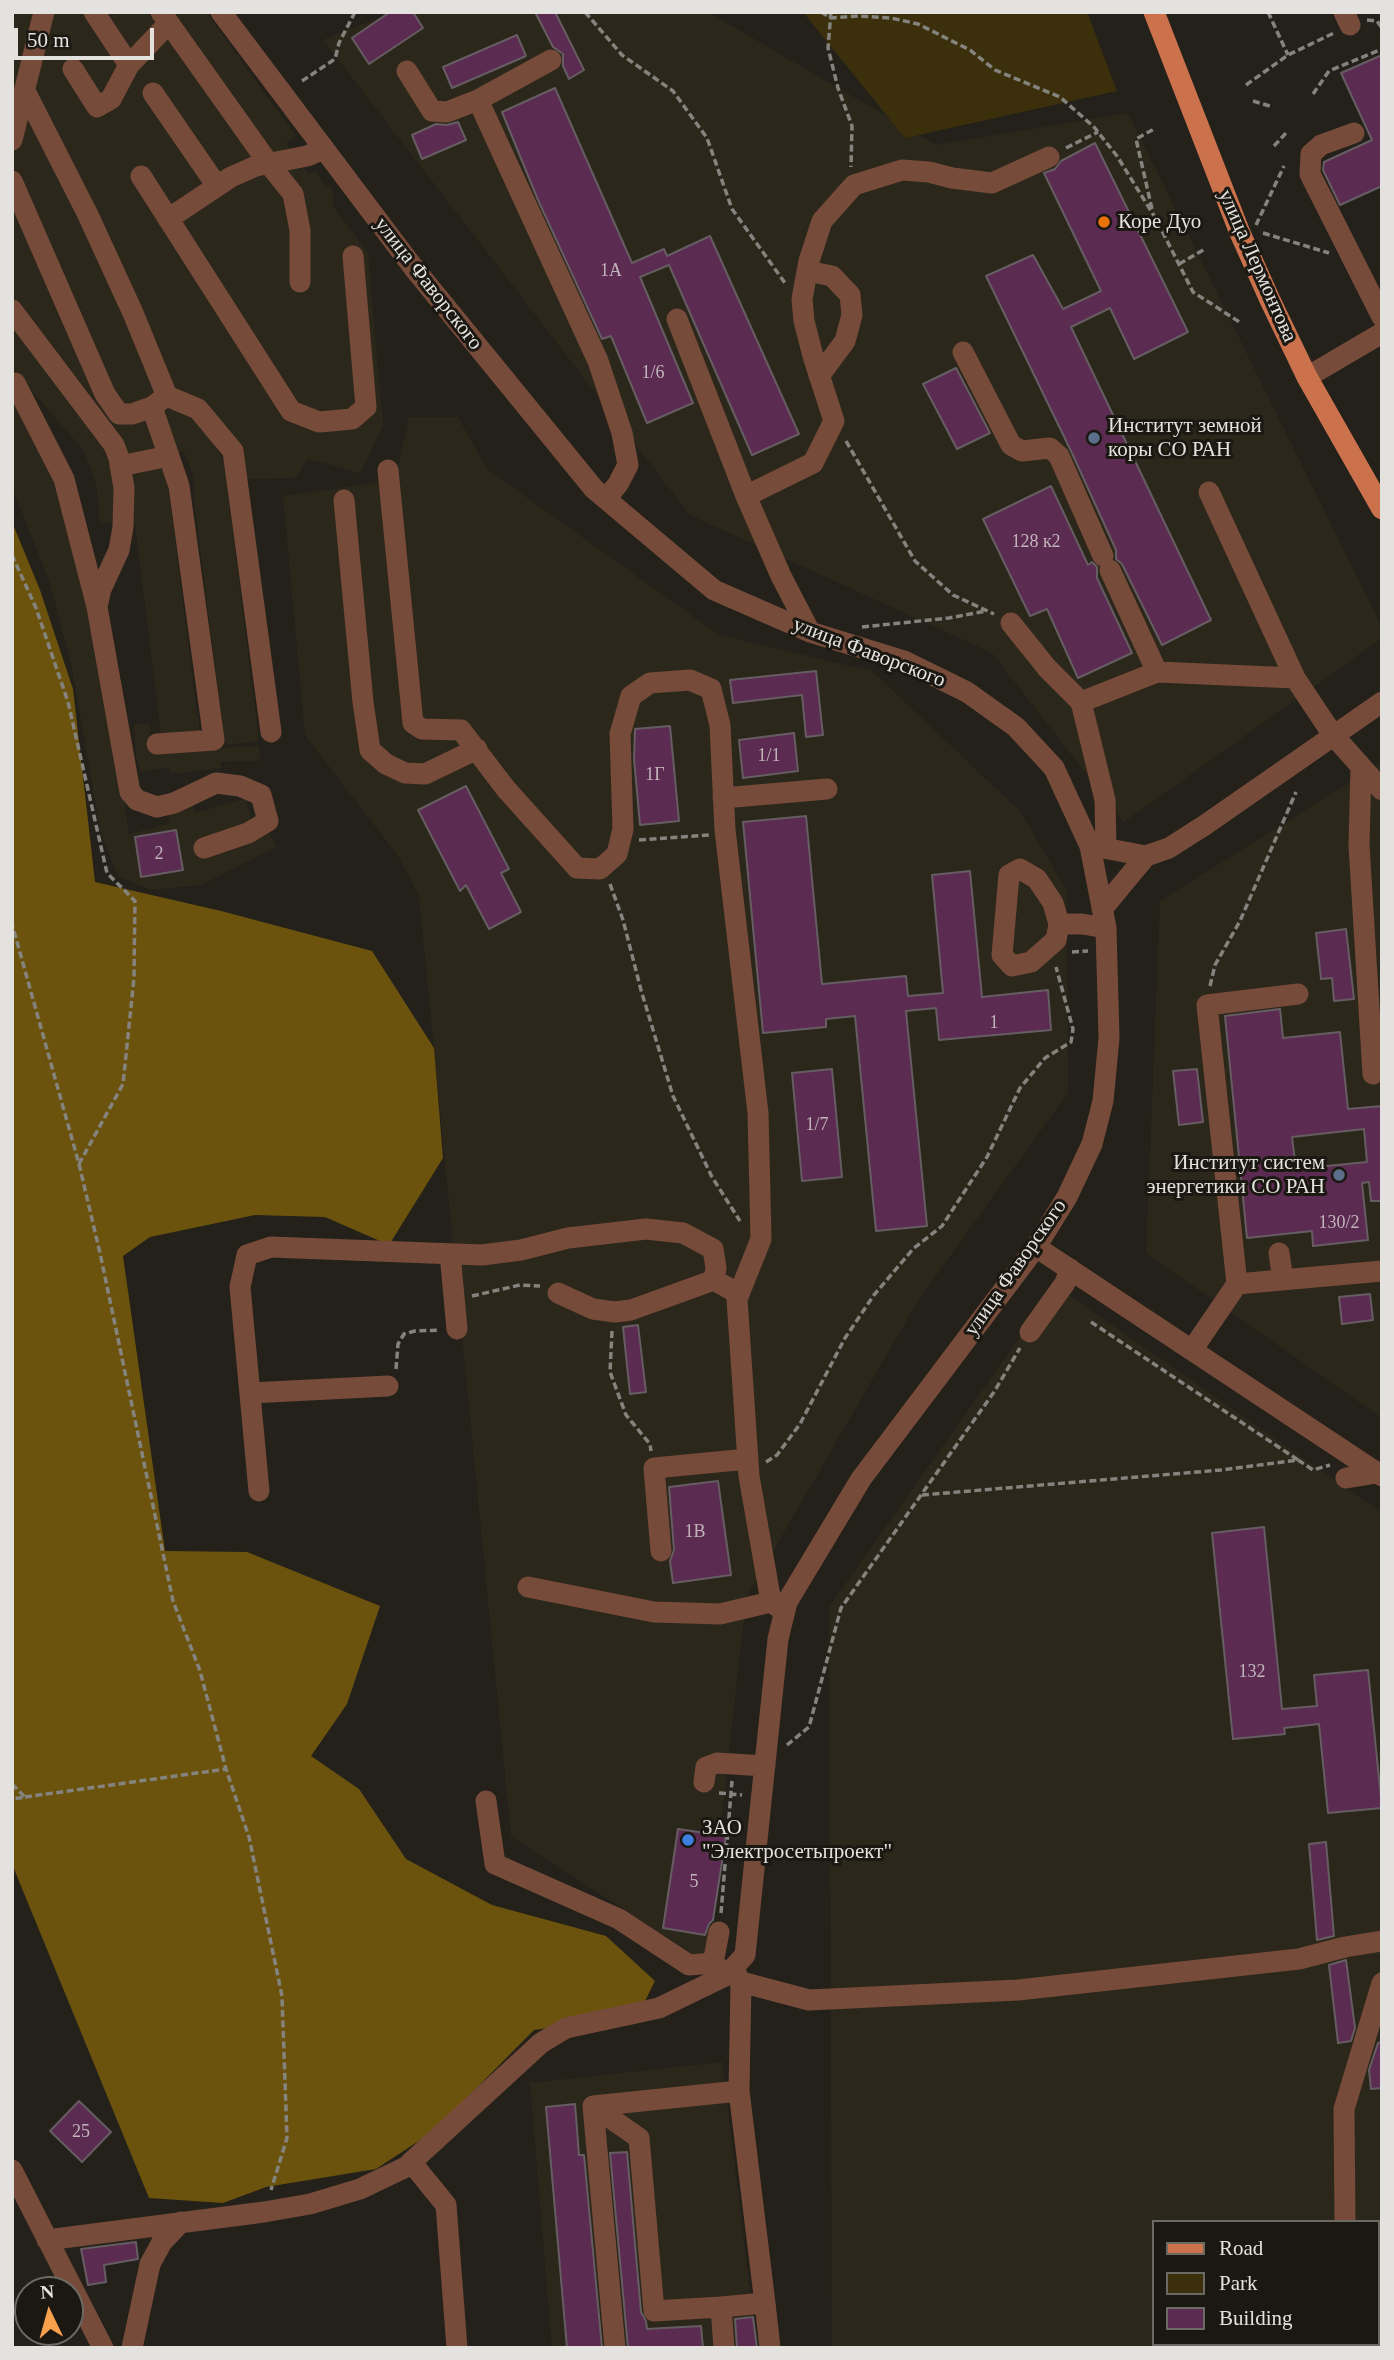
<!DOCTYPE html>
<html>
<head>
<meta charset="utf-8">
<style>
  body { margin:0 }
  #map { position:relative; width:1394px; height:2360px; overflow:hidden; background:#24211b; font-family:"Times New Roman",serif }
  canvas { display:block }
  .frame { position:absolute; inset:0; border:14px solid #e4e2de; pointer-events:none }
  .legend { position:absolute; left:1152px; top:2220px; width:228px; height:126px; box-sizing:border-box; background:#1b1812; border:2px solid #6b6964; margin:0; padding:9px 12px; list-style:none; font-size:21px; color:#e4e2de }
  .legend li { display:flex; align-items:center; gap:14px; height:35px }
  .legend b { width:35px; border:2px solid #6b6964 }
  .north { position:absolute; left:14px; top:2276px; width:70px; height:70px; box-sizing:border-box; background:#1b1812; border:2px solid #6b6964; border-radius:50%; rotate:355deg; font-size:19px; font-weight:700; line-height:28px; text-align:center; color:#e4e2de }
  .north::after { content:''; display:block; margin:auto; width:24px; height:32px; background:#f9a04d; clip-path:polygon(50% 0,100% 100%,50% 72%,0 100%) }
  .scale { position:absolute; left:14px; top:28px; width:140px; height:32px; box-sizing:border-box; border:4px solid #e4e2de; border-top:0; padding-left:9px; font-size:21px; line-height:24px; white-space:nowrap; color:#e4e2de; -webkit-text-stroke:5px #1b1812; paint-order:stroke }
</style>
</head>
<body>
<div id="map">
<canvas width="1394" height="2360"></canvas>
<div class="frame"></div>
<ul class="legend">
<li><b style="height:9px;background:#cb714b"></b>Road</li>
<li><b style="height:19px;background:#3c2f0c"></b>Park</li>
<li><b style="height:19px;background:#5b2b51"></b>Building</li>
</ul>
<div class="north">N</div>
<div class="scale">50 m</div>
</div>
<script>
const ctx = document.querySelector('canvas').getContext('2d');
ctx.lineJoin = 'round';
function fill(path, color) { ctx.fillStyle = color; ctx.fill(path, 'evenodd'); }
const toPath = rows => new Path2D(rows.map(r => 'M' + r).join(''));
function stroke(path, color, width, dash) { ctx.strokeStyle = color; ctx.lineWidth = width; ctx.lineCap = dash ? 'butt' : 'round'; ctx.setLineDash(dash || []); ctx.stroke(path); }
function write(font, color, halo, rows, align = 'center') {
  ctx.font = font + ' "Times New Roman",serif'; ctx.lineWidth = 6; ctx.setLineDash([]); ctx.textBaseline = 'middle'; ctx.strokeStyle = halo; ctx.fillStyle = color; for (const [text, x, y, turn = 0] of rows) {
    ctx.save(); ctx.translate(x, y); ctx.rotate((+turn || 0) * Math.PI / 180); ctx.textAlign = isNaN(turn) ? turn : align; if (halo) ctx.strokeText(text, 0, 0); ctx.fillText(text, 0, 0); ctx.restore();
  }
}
fill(toPath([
  [12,12,206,12,296,136,286,143,308,173,316,172,325,186,332,185,334,208,368,252,383,426,360,473,308,459,295,478,244,479,217,446,227,468,228,496,259,741,225,745,194,500,194,477,184,452,113,463,119,522,100,523,96,483,84,451,12,368,12,336,14,334,12,331],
  [393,12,708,12,936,145,1128,113,1382,627,1382,638,1124,822,992,653,690,515,323,40],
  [12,390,53,480,76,554,114,738,129,834,170,823,167,816,192,803,196,813,246,798,252,824,267,828,276,847,201,885,151,890,118,876,100,831,71,662,49,580,12,487],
  [409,417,458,417,487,469,719,635,872,671,1021,812,1067,892,1068,1093,919,1299,746,1598,706,1963,511,1836,419,896,398,856,305,735,283,496,395,480],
  [165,462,200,735,161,737,128,466],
  [150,723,150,751,259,746,260,761,220,762,222,768,171,774,169,767,141,772,136,756,134,724],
  [1382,762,1382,1418,1146,1253,1160,901],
  [1056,1286,1382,1513,1382,2331,1378,2332,1378,2222,1154,2222,1154,2344,1345,2344,1336,2348,832,2348,829,1607],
  [722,2062,757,2348,552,2348,530,2083]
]), '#2c271b');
fill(toPath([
  [803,12,1087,12,1117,91,905,138]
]), '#3c2f0c');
fill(toPath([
  [12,522,40,590,73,689,95,882,221,911,372,951,434,1048,443,1158,389,1245,325,1217,255,1215,150,1237,123,1256,165,1551,247,1552,380,1606,347,1704,311,1756,359,1789,406,1859,492,1905,606,1936,655,1981,638,2015,534,2030,434,2131,376,2169,266,2187,223,2203,149,2198,12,1864]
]), '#6b530d');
const building = toPath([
  [390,12,413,12,423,28,369,64,352,38,390,12],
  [535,12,555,12,584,70,569,79,563,66,563,54,553,47,535,12],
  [517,35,526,56,452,88,443,67,517,35],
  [1382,55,1382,186,1340,205,1323,170,1324,162,1372,140,1341,73,1382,55],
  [555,88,632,263,664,249,667,256,710,236,799,434,752,455,669,265,640,277,693,403,647,423,611,336,602,339,538,200,502,112,555,88],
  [458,122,466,140,422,159,412,135,436,124,447,125,458,122],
  [1095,143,1188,332,1134,359,1110,308,1071,327,1211,620,1162,645,1122,564,1116,559,1116,550,1071,451,986,276,1033,255,1063,309,1101,291,1044,173,1055,169,1061,161,1095,143],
  [956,368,990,433,957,449,923,384,956,368],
  [1051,486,1088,565,1092,562,1097,567,1097,578,1132,653,1078,678,1047,609,1030,616,983,519,1051,486],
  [816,671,823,735,806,737,802,695,733,703,730,680,816,671],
  [670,726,679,821,640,825,634,759,635,729,670,726],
  [794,733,798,771,743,778,739,740,794,733],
  [466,786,509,869,501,873,521,912,489,929,466,885,460,891,418,810,466,786],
  [806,816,822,984,906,976,908,996,943,993,932,875,970,871,982,997,1048,990,1051,1030,939,1040,936,1008,906,1011,927,1226,876,1231,855,1016,826,1019,826,1027,763,1033,743,822,806,816],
  [176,830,183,870,141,877,135,837,176,830],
  [1346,929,1354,999,1334,1001,1332,978,1321,979,1316,933,1346,929],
  [1280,1009,1283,1038,1340,1032,1348,1109,1382,1106,1382,1201,1371,1201,1369,1182,1362,1183,1368,1240,1313,1246,1312,1231,1247,1238,1225,1016,1280,1009],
  [1364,1129,1367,1162,1296,1169,1292,1137,1364,1129],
  [832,1069,842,1177,802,1181,792,1073,832,1069],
  [1197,1069,1203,1122,1179,1125,1173,1071,1197,1069],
  [1370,1294,1373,1320,1342,1324,1339,1297,1370,1294],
  [638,1325,646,1392,630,1394,623,1327,638,1325],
  [718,1481,731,1575,673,1583,670,1561,674,1550,669,1487,718,1481],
  [1264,1527,1282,1709,1317,1706,1314,1675,1368,1670,1382,1808,1328,1813,1319,1724,1284,1728,1285,1734,1233,1739,1212,1533,1264,1527],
  [678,1829,726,1836,713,1920,709,1924,705,1935,663,1928,678,1829],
  [1326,1842,1334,1936,1317,1940,1309,1844,1326,1842],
  [1346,1960,1355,2028,1351,2041,1338,2043,1329,1965,1346,1960],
  [1382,2042,1382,2088,1371,2089,1369,2070,1378,2043,1382,2042],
  [79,2101,111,2132,82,2162,50,2131,79,2101],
  [575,2104,579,2155,584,2155,602,2348,567,2348,546,2107,575,2104],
  [627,2152,641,2312,646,2321,647,2329,701,2326,703,2348,628,2348,610,2153,627,2152],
  [136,2242,138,2259,104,2265,106,2282,88,2285,81,2249,136,2242],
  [753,2317,757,2348,737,2348,735,2319,753,2317]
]);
fill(building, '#5b2b51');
stroke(building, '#655d62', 2);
stroke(toPath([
  [585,12,622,55,673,91,707,138,732,209,785,283],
  [821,12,831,18,859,16,891,18,918,24,970,50,995,70,1060,97,1094,127,1117,156,1156,219,1193,292,1241,323],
  [831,12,828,48,838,88,852,126,851,167],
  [1268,12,1288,55],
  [1367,20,1377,21,1382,28],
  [302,81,335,59,339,43,355,12],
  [1246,85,1288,55,1334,33],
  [1313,94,1329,71,1382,49],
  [1253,101,1273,107],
  [1274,146,1286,133],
  [1066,148,1098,132],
  [1152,209,1136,139,1154,129],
  [1256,225,1284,166],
  [1263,233,1329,253],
  [1179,264,1205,249],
  [846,441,915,561,953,595,994,614],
  [12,555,36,608,68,702,107,873,135,901,134,978,123,1084,79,1164,12,924],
  [862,627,949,618,986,611],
  [639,840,709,835],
  [610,884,623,920,641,990,673,1096,712,1177,740,1221],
  [1072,952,1088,951],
  [1210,986,1215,965,1240,921,1296,792],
  [79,1164,100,1253,173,1601,200,1671,226,1769,249,1837,282,1996,287,2138,271,2190],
  [472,1296,520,1285,540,1286],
  [612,1331,610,1372,626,1415,650,1444,651,1451],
  [396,1369,398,1344,404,1334,415,1331,440,1330],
  [1298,1460,1313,1470,1330,1465],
  [766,1462,777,1455,800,1424,845,1338,874,1295,913,1249,942,1226,987,1157,1020,1088,1045,1058,1071,1042,1073,1029,1056,967],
  [922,1495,1221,1470,1298,1460,1088,1320],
  [787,1745,809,1727,841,1608,994,1392,1020,1348],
  [12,1784,25,1797,12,1799],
  [719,1793,742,1795],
  [25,1797,226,1769],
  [721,1913,732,1781]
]), '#85837e', 3.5, [7, 3.5]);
stroke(toPath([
  [94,12,129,65],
  [161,12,269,164,293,194,300,230,300,282],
  [1344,12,1350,25],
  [551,60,478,100,598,361,622,433,628,465,618,484,606,499],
  [73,69,97,107,111,99,129,65,169,23],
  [407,71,432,111,447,112,478,100],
  [25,91,88,215,133,313,167,396,198,409,233,451,271,732],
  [153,93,217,186],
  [1354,133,1321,145,1311,154,1310,174,1382,317],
  [12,140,44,12],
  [141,176,291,411,319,422,352,419,366,407,353,256],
  [12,181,105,394,119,414,132,414,152,407,161,400],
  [168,219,231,177,256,166,307,156,324,149],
  [807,271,832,276,850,295,852,315,845,341,819,376],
  [12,310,114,445,119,458,124,488,123,527,119,550,101,589,97,607,130,792,137,800,157,807,174,803,216,783,240,786,261,795,268,821,248,833,204,848],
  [677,319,746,496,781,576,810,632],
  [963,352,1011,445,1022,451,1050,448,1059,456,1103,556],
  [1307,377,1382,333],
  [15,383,64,479,97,607],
  [152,407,179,486,214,740,157,744],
  [120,466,169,456],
  [388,470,413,723,422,729,461,730,506,789,577,868,600,869,617,854,623,829,620,734,631,696,650,683,690,680,711,689,720,725,725,830,758,1113,761,1239,737,1299,749,1476,771,1602,784,1611],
  [1209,492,1295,678,1333,735,1382,790],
  [746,496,813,463,834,421,813,356,804,321,802,299,809,261,822,221,854,185,902,170,929,172,952,178,992,183,1049,157],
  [344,500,363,702,370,750,386,764,405,773,425,774,477,749],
  [1110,570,1157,672],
  [1011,623,1047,668,1081,702,1105,800,1106,848],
  [1081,702,1157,672,1295,678],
  [1361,767,1359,845,1373,1074],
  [723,798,827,789],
  [1093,846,1146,856],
  [1102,909,1146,856,1169,848,1205,825,1382,702],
  [1059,924,1053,903,1037,879,1020,869,1009,875,1002,955,1012,966,1031,962,1056,940,1059,924,1082,924,1106,928],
  [1036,1247,1382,1476],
  [1279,1253,1283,1280],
  [450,1254,457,1329],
  [1237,1284,1382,1271],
  [558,1293,593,1309,615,1312,631,1310,714,1280],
  [1030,1332,1065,1283,1070,1269],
  [1192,1350,1237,1284,1207,1005,1298,994],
  [250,1393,388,1386],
  [1346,1478,1377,1473],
  [259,1491,240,1287,247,1255,271,1247,482,1255,521,1250,568,1238,646,1229,683,1233,713,1249,716,1268,714,1280,739,1294],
  [661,1551,654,1468,748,1459],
  [528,1587,654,1612,720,1614,771,1602],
  [704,1782,706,1767,717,1763,765,1766],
  [486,1801,495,1864,619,1919,689,1965,713,1963,727,1975],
  [713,1963,719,1932],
  [741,1982,809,2000,1018,1990,1299,1959,1345,1947,1382,1941],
  [593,2106,639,2138,654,2311,721,2307],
  [411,2162,446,2205,457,2348],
  [12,2170,103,2348],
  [1345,2222,1344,2109,1382,1983],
  [47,2240,264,2212,310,2204,360,2189,406,2167,541,2043,566,2028,659,2008,727,1975,745,1955,778,1639,787,1602,861,1479,1036,1247,1067,1197,1092,1144,1103,1101,1109,1038,1106,928,1090,846,1054,768,1016,727,967,692,904,661,810,632,714,590,594,489,413,267,221,12],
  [1378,2252,1382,2252],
  [765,2303,770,2348],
  [1312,2344,1313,2348],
  [1372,2344,1373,2348],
  [132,2348,150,2264,162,2242,181,2222],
  [615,2348,593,2106,739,2091],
  [724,2348,721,2307,765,2303,739,2091,741,1982,734,1971]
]), '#774b39', 21);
stroke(toPath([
  [1154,12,1240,233,1270,300,1307,377,1382,509]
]), '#cb714b', 21);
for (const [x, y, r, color] of [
  [1104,222,7,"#e8710a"],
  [1094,438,7,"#5c6f8a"],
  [1339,1175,7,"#5c6f8a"],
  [688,1840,7,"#3f7fe0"]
]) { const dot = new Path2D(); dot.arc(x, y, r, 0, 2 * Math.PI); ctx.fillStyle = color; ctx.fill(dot); stroke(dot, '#1b1812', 2.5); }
write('18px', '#c2b4bb', null, [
  ["1А",611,271],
  ["1/6",653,373],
  ["128 к2",1036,542],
  ["1/1",769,756],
  ["1Г",655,775],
  ["2",159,854],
  ["1",994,1023],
  ["1/7",817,1125],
  ["130/2",1339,1223],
  ["1В",695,1532],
  ["132",1252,1672],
  ["5",694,1882],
  ["25",81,2132]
]);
write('21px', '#e4e2de', '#1b1812', [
  ["Коре Дуо",1118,222],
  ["Институт земной",1108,426],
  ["коры СО РАН",1108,450],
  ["Институт систем",1325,1163,"right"],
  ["энергетики СО РАН",1325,1187,"right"],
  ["ЗАО",702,1828],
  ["\"Электросетьпроект\"",702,1852]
], 'left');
write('21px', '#e4e2de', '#1b1812', [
  ["улица Лермонтова",1257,266,66],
  ["улица Фаворского",428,284,52],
  ["улица Фаворского",869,653,21],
  ["улица Фаворского",1016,1268,-55]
]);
</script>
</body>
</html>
